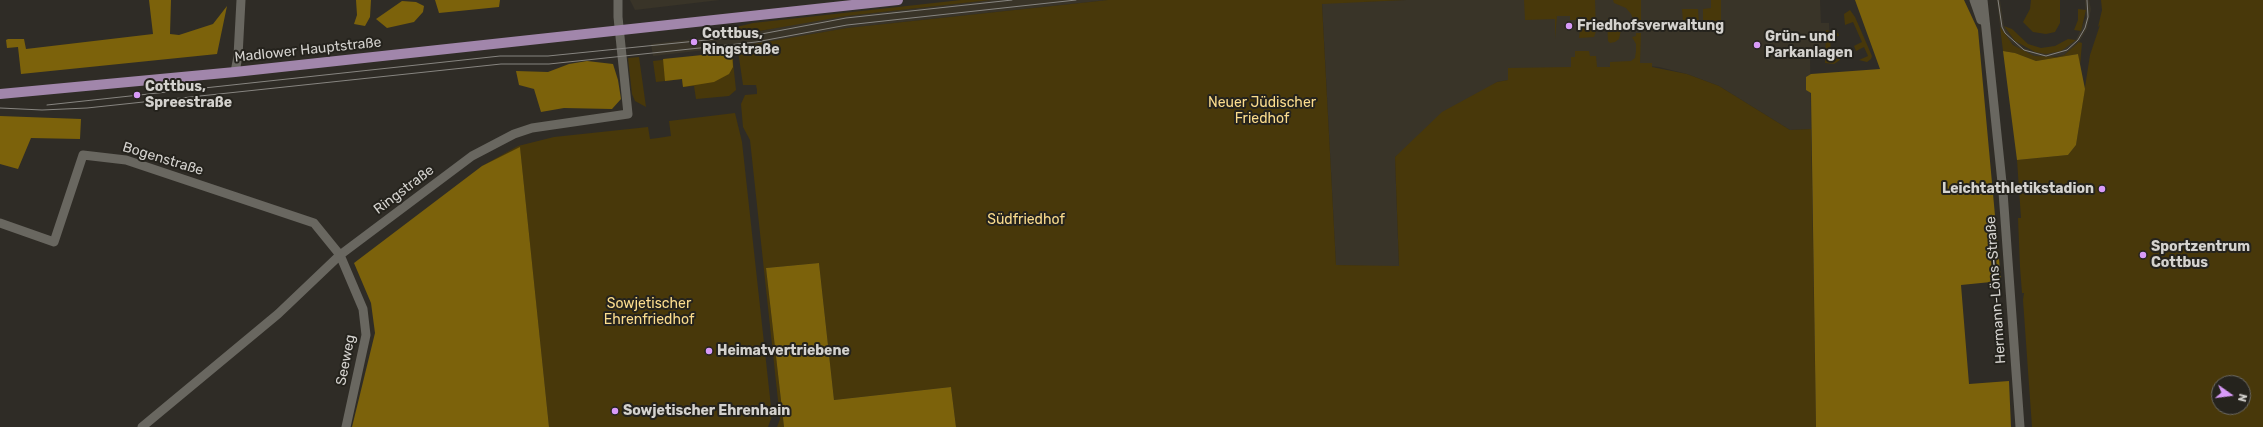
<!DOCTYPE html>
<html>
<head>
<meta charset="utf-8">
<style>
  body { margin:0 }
  #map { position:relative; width:2263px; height:427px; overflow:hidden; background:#2f2c26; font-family:Rubik,sans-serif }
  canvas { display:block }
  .north { position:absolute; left:2211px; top:375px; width:40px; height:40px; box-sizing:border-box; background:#25231d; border:1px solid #6b6964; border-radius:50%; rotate:104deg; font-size:11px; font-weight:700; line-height:16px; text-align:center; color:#d4d2ce }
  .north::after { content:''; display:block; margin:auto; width:14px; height:18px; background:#d89af8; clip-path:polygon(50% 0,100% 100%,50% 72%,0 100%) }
</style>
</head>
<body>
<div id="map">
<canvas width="2263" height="427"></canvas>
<div class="north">N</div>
</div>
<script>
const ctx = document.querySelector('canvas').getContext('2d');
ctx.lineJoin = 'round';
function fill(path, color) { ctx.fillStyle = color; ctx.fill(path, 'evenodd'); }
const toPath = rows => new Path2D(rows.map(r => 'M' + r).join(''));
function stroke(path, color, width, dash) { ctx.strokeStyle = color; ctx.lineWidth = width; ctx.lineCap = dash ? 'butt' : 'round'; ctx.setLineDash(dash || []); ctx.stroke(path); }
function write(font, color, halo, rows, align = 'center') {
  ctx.font = font + ' Rubik,sans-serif'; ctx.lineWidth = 4; ctx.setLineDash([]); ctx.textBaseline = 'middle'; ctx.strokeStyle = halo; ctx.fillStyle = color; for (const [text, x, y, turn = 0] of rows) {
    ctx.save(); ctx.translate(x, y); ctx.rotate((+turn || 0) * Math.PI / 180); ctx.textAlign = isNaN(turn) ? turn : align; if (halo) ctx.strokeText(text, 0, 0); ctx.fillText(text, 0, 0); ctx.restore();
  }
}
fill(toPath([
  [630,0,720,0,635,10],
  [991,0,1108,0,847,28,759,44,653,56,651,44,756,32,806,21,846,16],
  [1406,0,1820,0,1821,23,1829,23,1830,51,1810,51,1811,129,1790,130,1719,86,1687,74,1659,67,1639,65,1562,70,1497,82,1395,157,1399,267,1336,265,1322,3],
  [1997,0,2000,0,2004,26,2010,35,2024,48,2035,52,2076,40,2086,18,2085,0,2089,0,2091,9,2087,29,2079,42,2064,55,2046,58,2034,56,2023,52,2005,37,2000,27]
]), '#393428');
fill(toPath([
  [961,0,991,0,846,16,742,34,742,30,712,33,753,23],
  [1108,0,1406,0,1322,4,1336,265,1399,266,1395,157,1442,112,1497,82,1508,80,1508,68,1571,67,1571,57,1575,57,1575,51,1589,51,1590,56,1596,56,1597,67,1610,67,1610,62,1631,61,1635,58,1636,51,1636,44,1632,37,1636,36,1636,33,1641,33,1640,63,1652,63,1652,67,1687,74,1719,86,1790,130,1811,129,1816,427,956,427,951,387,834,400,819,263,766,268,784,427,777,427,780,419,750,140,743,127,741,104,745,95,757,94,757,90,756,85,743,85,738,51,743,51,743,46,847,28],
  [1524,0,1595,0,1596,31,1594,37,1579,38,1581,20,1570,20,1570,16,1557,16,1555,39,1555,19,1525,20],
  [1613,0,1641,0,1641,24,1634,21,1631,14,1626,8,1614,3],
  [1711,0,1721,0,1721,25,1703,25,1703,9,1711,8],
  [2031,0,2060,0,2060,23,2055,32,2046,34,2033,32,2023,22,2030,9],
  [2101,0,2263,0,2263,427,2032,427,2023,300,2024,293,2022,293,2020,267,2018,218,2021,218,2017,160,2068,155,2076,145,2090,55,2100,25,2098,27,2102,10],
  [2219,383,2243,383,2243,407,2219,407],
  [1682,9,1698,9,1699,25,1693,25,1683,21],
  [2078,9,2086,10,2081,31,2074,30,2078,20],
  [1850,10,1855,17,1872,56,1871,59,1867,62,1859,60,1868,56,1864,47,1856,51,1854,46,1862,42,1853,22,1845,25,1844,14],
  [1610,17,1615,17,1622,26,1619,39,1615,42,1610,43,1608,41,1607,20],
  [2004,26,2012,29,2028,44,2041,48,2055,46,2068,39,2076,40,2061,51,2046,54,2035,52,2015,41],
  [2000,27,2013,45,2034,56,2056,57,2064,55,2079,42,2082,43,2080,66,2078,54,2036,61,2015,53,2003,51],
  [1826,30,1838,33,1839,36,1830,37,1831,54,1840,54,1840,60,1834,64,1825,63],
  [732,52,736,90,729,96,696,99,694,86,683,87,682,79,656,82,653,61],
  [639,57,646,107,635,101,632,94,628,58],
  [735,113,742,142,772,416,768,427,549,427,520,148,482,166,518,146,554,137,648,127,650,139,658,138,671,136,669,121]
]), '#48380a');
fill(toPath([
  [149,0,171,0,170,34,179,35,213,24,227,6,217,54,21,74,18,47,7,48,6,40,8,39,24,39,26,49,153,34],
  [356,0,371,0,370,17,365,26,354,24,357,15],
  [435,0,500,0,499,7,439,13],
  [1855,0,1964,0,1978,30,2001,281,1961,285,1969,384,2009,381,2011,427,1816,427,1811,93,1806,90,1806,77,1811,74,1880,69],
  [402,1,416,2,424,6,423,12,414,22,387,28,376,19],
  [2003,51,2015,53,2036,61,2078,54,2085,89,2076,145,2068,155,2017,160],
  [732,52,733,67,729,74,714,82,683,87,682,79,665,81,663,59],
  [587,61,613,64,618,80,621,99,612,109,564,108,541,112,534,89,519,85,516,71,548,72,569,64],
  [0,116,81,119,80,139,31,138,18,169,0,164],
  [520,147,549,427,352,427,375,333,371,303,354,263,482,166],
  [819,263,834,400,951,387,956,427,784,427,766,268]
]), '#7c620b');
stroke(toPath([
  [1974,0,1981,20],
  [1983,0,2003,192,2020,427],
  [235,72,238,56,241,0],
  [0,223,54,242,83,155,126,160,314,223,340,255,363,309,366,335,346,427],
  [142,427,278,314,340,255,472,156,514,134,532,128,628,114,618,17,618,0]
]), '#696760', 9);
stroke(toPath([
  [0,94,235,72,898,0]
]), '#a186ab', 10);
stroke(toPath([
  [1998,0,2002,27,2005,33,2024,50,2046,56,2067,50,2078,40,2085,28,2088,17,2087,0],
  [47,105,500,56,548,56,756,35,846,18,1012,0],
  [0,108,42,110,87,108,501,64,549,64,756,42,847,25,1076,0]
]), '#878580', 1);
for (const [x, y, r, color] of [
  [1569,26,4,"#d89af8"],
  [694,42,4,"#d89af8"],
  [1757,45,4,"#d89af8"],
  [137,95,4,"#d89af8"],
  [2102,189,4,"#d89af8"],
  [2143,255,4,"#d89af8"],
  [709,351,4,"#d89af8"],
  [615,411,4,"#d89af8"]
]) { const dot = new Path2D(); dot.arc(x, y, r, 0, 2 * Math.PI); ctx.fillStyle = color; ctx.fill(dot); stroke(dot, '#25231d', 1.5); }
write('bold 14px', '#d4d2ce', '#25231d', [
  ["Friedhofsverwaltung",1577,26],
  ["Cottbus,",702,34],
  ["Ringstraße",702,50],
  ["Grün- und",1765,37],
  ["Parkanlagen",1765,53],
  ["Cottbus,",145,87],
  ["Spreestraße",145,103],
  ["Leichtathletikstadion",2094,189,"right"],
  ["Sportzentrum",2151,247],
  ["Cottbus",2151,263],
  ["Heimatvertriebene",717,351],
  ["Sowjetischer Ehrenhain",623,411]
], 'left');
write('14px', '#d4d2ce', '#25231d', [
  ["Madlower Hauptstraße",308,50,-6],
  ["Bogenstraße",163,159,17],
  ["Ringstraße",404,190,-37],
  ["Hermann-Löns-Straße",1996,290,-94],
  ["Seeweg",346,360,-79]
]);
write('14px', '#fbdc8d', '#25231d', [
  ["Neuer Jüdischer",1262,103],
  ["Friedhof",1262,119],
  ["Südfriedhof",1026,220],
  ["Sowjetischer",649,304],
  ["Ehrenfriedhof",649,320]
]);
</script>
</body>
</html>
